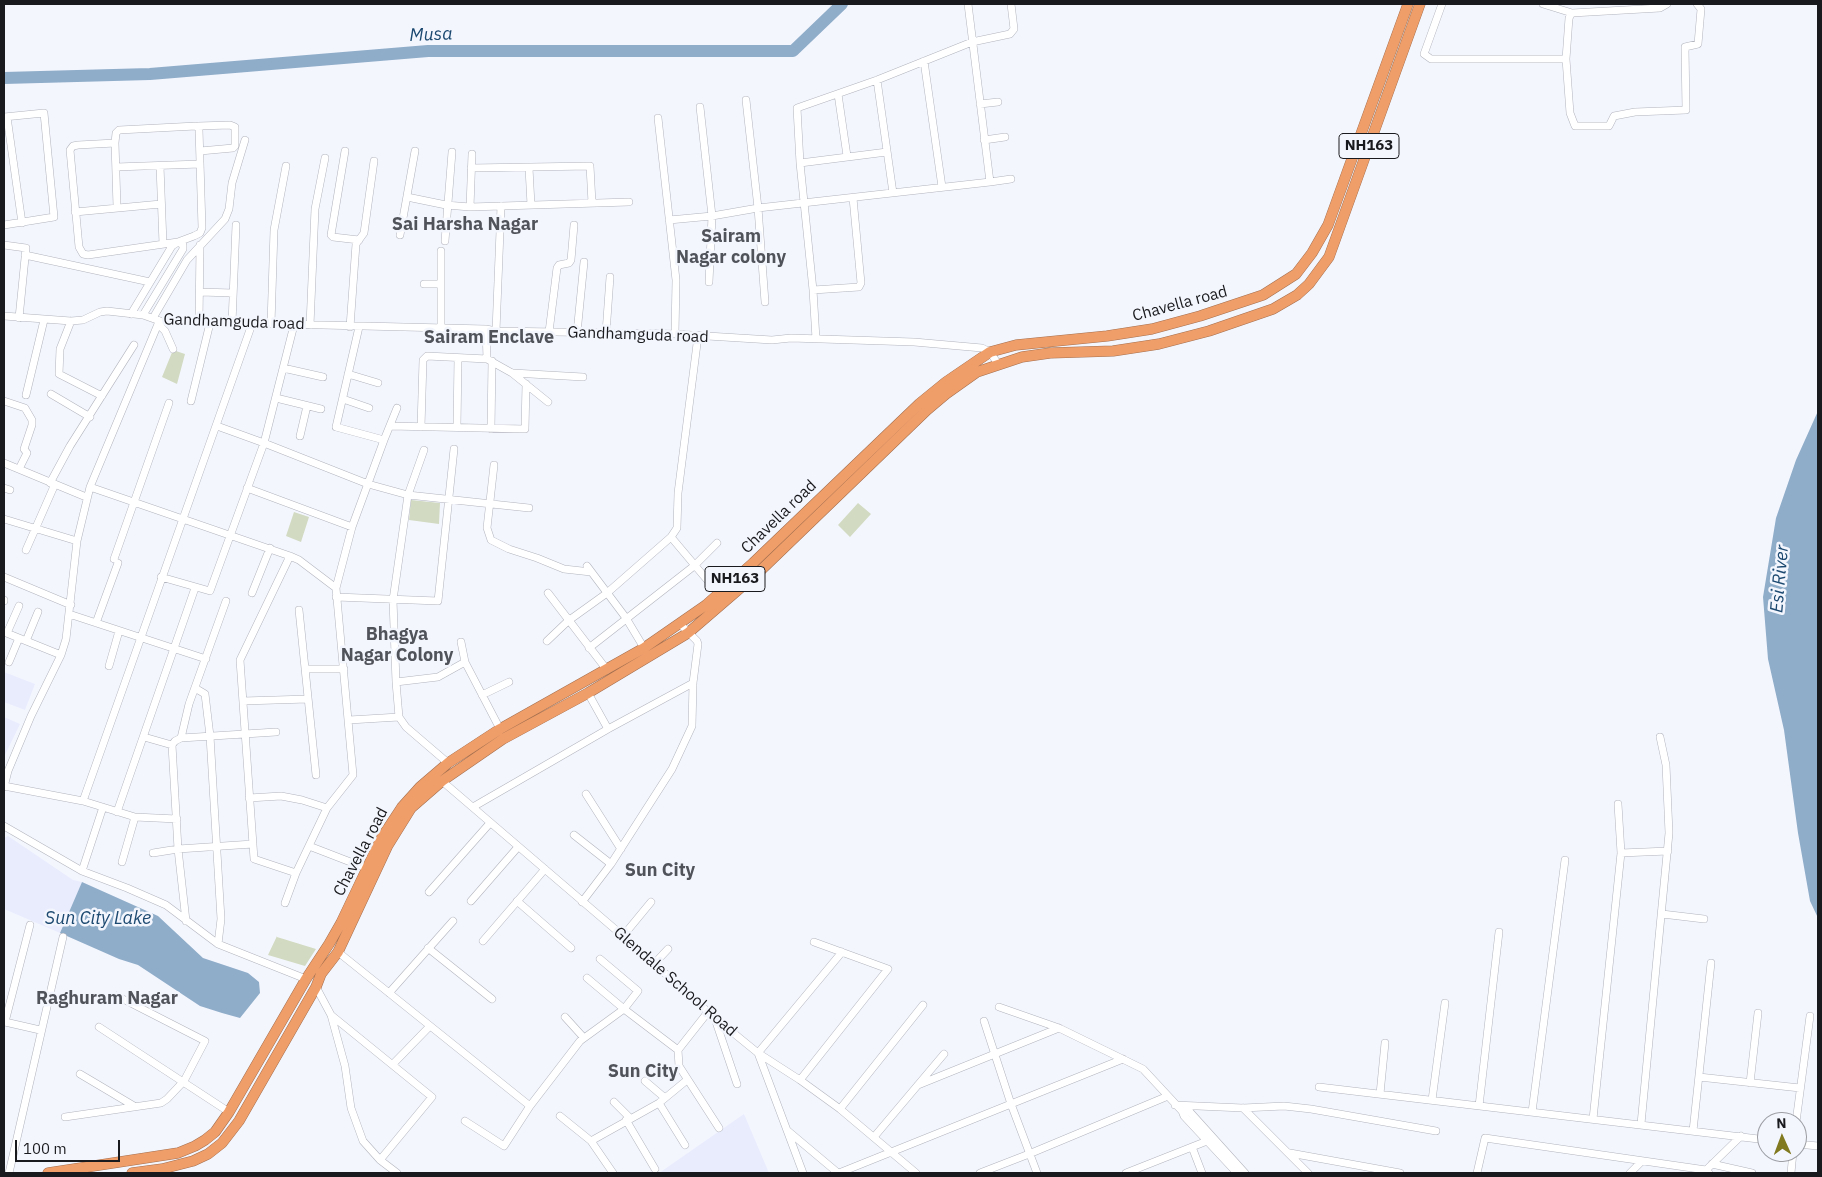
<!DOCTYPE html>
<html>
<head>
<meta charset="utf-8">
<style>
  body { margin:0 }
  #map { position:relative; width:1822px; height:1177px; overflow:hidden; background:#f4f6fe; font-family:"IBM Plex Sans",sans-serif }
  canvas { display:block }
  .frame { position:absolute; inset:0; border:5px solid #191a1d; pointer-events:none }
  .north { position:absolute; left:1757px; top:1112px; width:50px; height:50px; box-sizing:border-box; background:#f4f6fe; border:1px solid #9c9ea4; border-radius:50%; rotate:358deg; font-size:14px; font-weight:700; line-height:20px; text-align:center; color:#191a1d }
  .north::after { content:''; display:block; margin:auto; width:18px; height:22px; background:#817a20; clip-path:polygon(50% 0,100% 100%,50% 72%,0 100%) }
  .scale { position:absolute; left:15px; top:1140px; width:105px; height:22px; box-sizing:border-box; border:2px solid #191a1d; border-top:0; padding-left:6px; font-size:15px; line-height:18px; white-space:nowrap; color:#191a1d; -webkit-text-stroke:4px #f4f6fe; paint-order:stroke }
</style>
</head>
<body>
<div id="map">
<canvas width="1822" height="1177"></canvas>
<div class="frame"></div>
<div class="north">N</div>
<div class="scale">100 m</div>
</div>
<script>
const ctx = document.querySelector('canvas').getContext('2d');
ctx.lineJoin = 'round';
function fill(path, color) { ctx.fillStyle = color; ctx.fill(path, 'evenodd'); }
const toPath = rows => new Path2D(rows.map(r => 'M' + r).join(''));
function stroke(path, color, width, dash) { ctx.strokeStyle = color; ctx.lineWidth = width; ctx.lineCap = dash ? 'butt' : 'round'; ctx.setLineDash(dash || []); ctx.stroke(path); }
function write(font, color, halo, rows, align = 'center') {
  ctx.font = font + ' "IBM Plex Sans",sans-serif'; ctx.lineWidth = 5; ctx.setLineDash([]); ctx.textBaseline = 'middle'; ctx.strokeStyle = halo; ctx.fillStyle = color; for (const [text, x, y, turn = 0] of rows) {
    ctx.save(); ctx.translate(x, y); ctx.rotate((+turn || 0) * Math.PI / 180); ctx.textAlign = isNaN(turn) ? turn : align; if (halo) ctx.strokeText(text, 0, 0); ctx.fillText(text, 0, 0); ctx.restore();
  }
}
fill(toPath([
  [4,672,35,684,25,710,4,702],
  [4,717,20,724,4,757],
  [8,836,73,880,82,882,60,933,4,909,4,838],
  [744,1114,769,1173,659,1173]
]), '#e9ecfd');
fill(toPath([
  [173,350,185,354,177,384,162,377],
  [411,500,440,503,439,524,409,520],
  [858,503,871,514,850,537,838,525],
  [294,512,309,517,301,542,286,536],
  [277,936,277,937,316,949,305,966,268,955]
]), '#d2dbc1');
fill(toPath([
  [1818,411,1818,918,1810,901,1798,833,1784,730,1768,659,1763,597,1776,518,1796,460],
  [82,882,158,916,203,958,248,973,259,982,260,993,240,1018,222,1013,200,1006,138,965,119,959,60,933]
]), '#8fadc9');
stroke(toPath([
  [4,78,150,74,428,51,793,51,842,4]
]), '#8fadc9', 12);
const minor = toPath([
  [1442,4,1424,54,1431,59,1566,59],
  [1543,4,1572,13,1569,18,1566,59,1570,113,1575,126,1609,126,1614,116,1635,112,1686,110,1685,47,1698,44,1701,9,1697,4],
  [1572,13,1660,8,1667,4],
  [924,61,942,187],
  [877,80,893,193],
  [838,94,847,156],
  [746,100,758,208,765,302],
  [980,104,998,102],
  [700,107,712,216,709,282],
  [4,117,44,113,54,217,4,225],
  [7,117,22,223],
  [658,118,676,280,675,334],
  [198,126,230,125,235,127,235,146,233,148,200,151],
  [984,140,1005,137],
  [115,143,78,145,73,146,70,150,79,247,83,254,88,255,178,242,194,236,200,233,202,228,199,129,196,126,119,130,116,133,115,143,117,207],
  [345,151,331,235,333,237,359,240],
  [800,163,887,152],
  [160,166,163,244],
  [116,167,200,164],
  [471,168,590,166,592,203],
  [529,168,531,205],
  [990,182,1011,179],
  [407,197,446,205,470,207,629,202],
  [470,207,472,154],
  [75,212,161,204],
  [669,220,712,216,758,208,990,182,968,4],
  [400,235,415,151],
  [445,241,452,152],
  [4,245,26,248,19,318],
  [441,251,441,329],
  [25,255,150,282],
  [424,284,441,284],
  [813,290,859,287,861,283,853,198],
  [200,292,233,293],
  [131,314,172,246,178,242,183,245,183,249,143,315],
  [4,316,71,321,83,320,100,312,107,311,143,315,160,321,486,329,496,331,675,334,772,340,791,338,914,342,982,348,990,352,998,364],
  [153,318,187,260,225,219,229,209,232,183,245,140],
  [71,321,60,349,59,374,102,396],
  [199,322,200,245],
  [232,323,236,225],
  [158,324,165,331,173,349],
  [271,324,274,230,286,166],
  [310,325,315,209,325,158],
  [350,327,356,244,364,233,374,161],
  [359,327,336,427,384,440],
  [486,329,487,359],
  [496,331,501,206],
  [549,332,557,268,559,265,569,263,571,260,574,225],
  [577,333,584,262],
  [606,333,610,277],
  [816,339,813,290,800,163,797,108,877,80,972,42,1010,34,1014,29,1011,4],
  [283,368,323,377],
  [513,373,583,377],
  [348,374,378,383],
  [51,394,90,417],
  [26,395,44,320],
  [276,398,321,409],
  [343,399,369,408],
  [4,401,25,408,32,420,32,425,24,449,27,453,19,469],
  [191,401,210,323],
  [217,426,264,443,368,484,408,495,529,508],
  [390,426,525,429,526,384],
  [421,427,423,360,427,356,487,359,512,373,548,402],
  [457,427,458,358],
  [491,429,492,361],
  [300,436,307,406],
  [424,450,408,495,393,600,396,682,399,717,406,727,448,763],
  [4,463,86,497],
  [494,465,487,528,491,540,509,549,537,558,564,569,591,572],
  [50,483,70,446,134,345],
  [90,487,290,556,299,560,336,588],
  [4,488,10,490],
  [247,488,352,527],
  [4,519,77,541],
  [671,537,719,594],
  [26,550,55,484],
  [290,556,240,660,254,859,296,873],
  [114,559,169,403],
  [587,566,626,618,644,648],
  [4,577,71,605],
  [161,577,210,591,264,443,294,325],
  [252,593,270,548],
  [548,593,607,670],
  [336,597,438,601,454,449],
  [4,601,4,600],
  [299,610,316,775],
  [69,614,206,659],
  [96,623,118,563],
  [4,632,61,655],
  [7,633,19,606],
  [26,641,38,612],
  [547,641,568,621,607,593,671,537,677,528,678,493,698,336],
  [461,642,465,662,500,729],
  [589,648,694,566,717,543],
  [9,662,19,638],
  [109,666,119,631],
  [305,669,344,669],
  [396,682,438,677,465,662],
  [195,688,205,694,210,736,221,919,218,944],
  [588,693,608,729,693,683],
  [482,695,509,682],
  [243,701,308,699],
  [349,720,399,717],
  [144,737,172,745],
  [181,738,189,704,226,601],
  [442,781,623,936,715,1018,758,1053,800,1080,840,1109,916,1173],
  [4,786,83,801,135,817,177,819],
  [4,787,8,771,31,716,61,655,66,639,77,541,90,487,158,324,160,321],
  [586,794,621,849],
  [249,798,281,796,302,800,327,808],
  [83,801,252,324],
  [473,807,608,729],
  [117,812,195,588],
  [4,826,82,871,127,888,166,905,218,944,306,979],
  [574,835,611,864],
  [309,846,366,868],
  [153,853,178,849,253,844],
  [1621,853,1668,851],
  [122,862,135,817],
  [82,871,103,807],
  [429,892,490,823],
  [471,901,518,847],
  [517,901,571,948],
  [582,902,611,864,672,769,692,726,693,683,698,644,697,641,680,624],
  [285,903,296,873,327,808,353,775,336,588,352,527,384,440,397,408],
  [1662,914,1704,919],
  [186,921,178,849,172,745,175,741,181,738,276,732],
  [30,925,5,1022,40,1030],
  [623,936,651,902],
  [483,941,545,869],
  [428,948,492,999],
  [338,952,530,1106],
  [654,964,668,949],
  [587,978,624,1009,678,1050,679,1066,719,1128],
  [316,987,331,1015,345,1066,351,1108,363,1141,380,1160,397,1173],
  [389,993,453,921],
  [999,1007,1059,1028,1143,1069,1182,1111],
  [331,1015,432,1097,380,1160],
  [565,1017,584,1038],
  [715,1019,737,1084],
  [984,1021,1011,1104,1037,1173],
  [99,1027,229,1112],
  [678,1050,708,1012],
  [393,1064,430,1026],
  [80,1074,134,1106],
  [1699,1077,1800,1088],
  [800,1080,888,969,814,942],
  [645,1081,665,1098],
  [1750,1083,1758,1013],
  [918,1085,1059,1028],
  [1319,1087,1767,1140],
  [1380,1094,1385,1043],
  [1432,1100,1445,1003],
  [614,1102,630,1118],
  [659,1103,685,1145],
  [1175,1105,1243,1108,1284,1106,1311,1109,1436,1131],
  [1479,1106,1499,932],
  [1243,1108,1308,1173],
  [840,1109,923,1005],
  [1532,1112,1565,860],
  [560,1116,591,1141,613,1173],
  [65,1117,161,1103,167,1099,184,1081,205,1041,117,996],
  [1593,1119,1621,853,1618,804],
  [626,1120,655,1169],
  [465,1121,504,1146,530,1106,580,1041,624,1009,638,991,600,959],
  [1796,1122,1810,1016],
  [1641,1124,1669,833,1666,765,1660,737],
  [788,1131,838,1173],
  [1693,1131,1711,963],
  [874,1137,944,1054],
  [591,1141,659,1103,687,1080],
  [1797,1144,1818,1146],
  [1192,1147,1202,1173],
  [1290,1153,1400,1173],
  [1712,1164,1752,1173],
  [9,1173,63,937],
  [803,1173,758,1053,842,952],
  [839,1173,1123,1059],
  [980,1173,1029,1154,1168,1096],
  [1126,1173,1207,1141],
  [1237,1173,1184,1116,1182,1111,1190,1112,1245,1173],
  [1477,1173,1485,1138,1706,1170,1709,1173],
  [1630,1173,1642,1161],
  [1703,1173,1741,1136],
  [1791,1173,1793,1152]
]);
const highway = toPath([
  [48,1173,178,1153,195,1146,205,1140,215,1132,229,1112,306,979,329,944,341,923,381,839,402,807,420,787,448,763,500,729,644,648,706,605,753,563,919,404,946,382,990,352,1016,345,1107,336,1152,329,1200,316,1263,295,1296,274,1312,253,1328,225,1408,4],
  [132,1173,162,1169,193,1161,208,1154,222,1143,239,1121,316,987,321,974,338,952,388,845,411,808,442,781,503,739,588,693,688,633,760,571,927,410,946,394,977,372,1022,357,1050,353,1113,351,1159,344,1209,331,1273,309,1297,295,1309,284,1329,257,1420,4]
]);
stroke(minor, '#b2b4bd', 8);
stroke(highway, '#a4704f', 11);
stroke(minor, '#fff', 7);
stroke(highway, '#ef9e6a', 10);
for (const [x, y, w] of [
  [1369,146,60],
  [735,579,60]
]) { const box = new Path2D(); box.roundRect(x - w / 2, y - 12.5, w, 25, 4); ctx.fillStyle = '#f4f6fe'; ctx.fill(box); stroke(box, '#191a1d', 1); }
write('bold 15px', '#191a1d', null, [
  ["NH163",1369,146],
  ["NH163",735,579]
]);
write('16px', '#191a1d', '#f4f6fe', [
  ["Chavella road",1180,304,-15],
  ["Gandhamguda road",234,322,2],
  ["Gandhamguda road",638,335,2],
  ["Chavella road",779,517,-44],
  ["Chavella road",361,852,-62],
  ["Glendale School Road",675,982,41]
]);
write('italic 18px', '#1c4970', '#f4f6fe', [
  ["Musa",431,35,-2],
  ["Esi River",1780,579,-85],
  ["Sun City Lake",98,919]
]);
write('bold 18px', '#51535b', '#f4f6fe', [
  ["Sai Harsha Nagar",465,225],
  ["Sairam",731,237],
  ["Nagar colony",731,258],
  ["Sairam Enclave",489,338],
  ["Bhagya",397,635],
  ["Nagar Colony",397,656],
  ["Sun City",660,871],
  ["Raghuram Nagar",107,999],
  ["Sun City",643,1072]
]);
</script>
</body>
</html>
